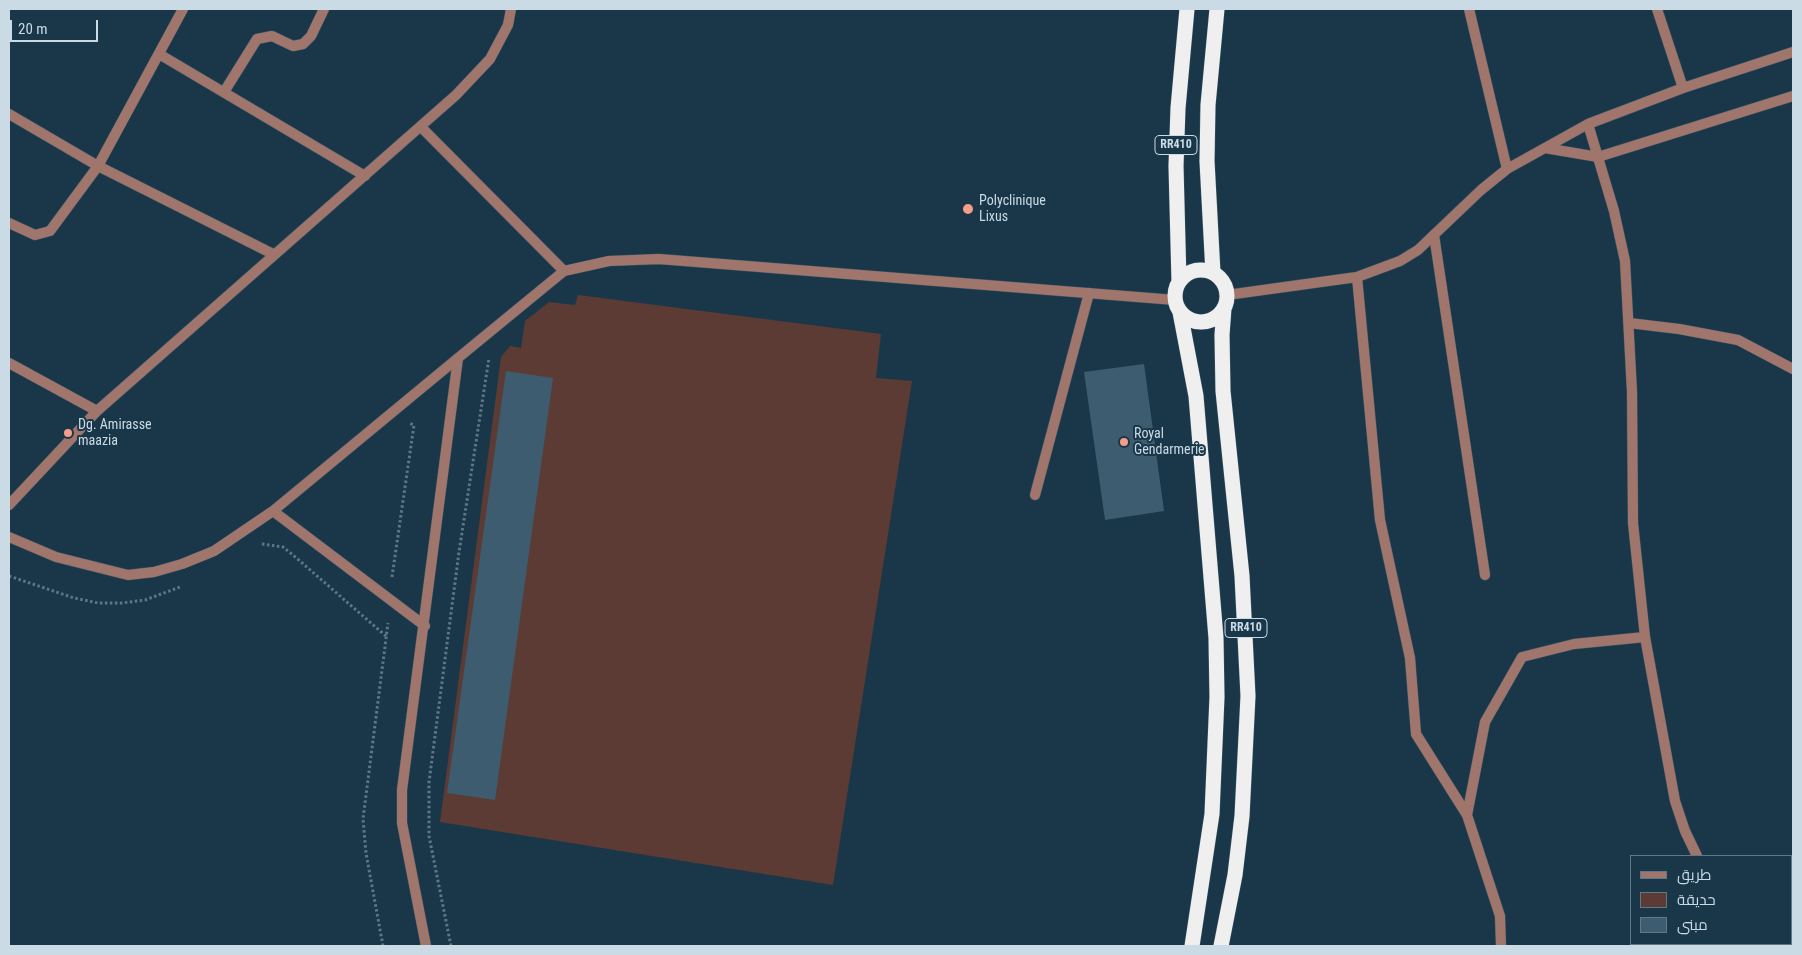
<!DOCTYPE html>
<html>
<head>
<meta charset="utf-8">
<style>
  body { margin:0 }
  #map { position:relative; width:1802px; height:955px; overflow:hidden; background:#1a3749; font-family:"Roboto Condensed",Cairo,sans-serif }
  canvas { display:block }
  .frame { position:absolute; inset:0; border:10px solid #cadbe6; pointer-events:none }
  .legend { position:absolute; left:1630px; top:855px; width:162px; height:90px; box-sizing:border-box; background:#1a3749; border:1px solid #607988; margin:0; padding:6px 9px; list-style:none; font-size:15px; color:#cadbe6 }
  .legend li { display:flex; align-items:center; gap:10px; height:25px }
  .legend b { width:25px; border:1px solid #607988 }
  .scale { position:absolute; left:10px; top:20px; width:88px; height:22px; box-sizing:border-box; border:2px solid #cadbe6; border-top:0; padding-left:6px; font-size:15px; line-height:18px; white-space:nowrap; color:#cadbe6; -webkit-text-stroke:4px #1a3749; paint-order:stroke }
</style>
</head>
<body>
<div id="map">
<canvas width="1802" height="955"></canvas>
<div class="frame"></div>
<ul class="legend">
<li><b style="height:6px;background:#a0766c"></b>طريق</li>
<li><b style="height:14px;background:#5c3b34"></b>حديقة</li>
<li><b style="height:14px;background:#3e5c70"></b>مبنى</li>
</ul>
<div class="scale">20 m</div>
</div>
<script>
const ctx = document.querySelector('canvas').getContext('2d');
ctx.lineJoin = 'round';
function fill(path, color) { ctx.fillStyle = color; ctx.fill(path, 'evenodd'); }
const toPath = rows => new Path2D(rows.map(r => 'M' + r).join(''));
function stroke(path, color, width, dash) { ctx.strokeStyle = color; ctx.lineWidth = width; ctx.lineCap = dash ? 'butt' : 'round'; ctx.setLineDash(dash || []); ctx.stroke(path); }
function write(font, color, halo, rows, align = 'center') {
  ctx.font = font + ' "Roboto Condensed",sans-serif'; ctx.lineWidth = 4; ctx.setLineDash([]); ctx.textBaseline = 'middle'; ctx.strokeStyle = halo; ctx.fillStyle = color; for (const [text, x, y, turn = 0] of rows) {
    ctx.save(); ctx.translate(x, y); ctx.rotate((+turn || 0) * Math.PI / 180); ctx.textAlign = isNaN(turn) ? turn : align; if (halo) ctx.strokeText(text, 0, 0); ctx.fillText(text, 0, 0); ctx.restore();
  }
}
fill(toPath([
  [578,295,881,334,876,378,912,381,833,885,440,822,501,357,510,346,521,348,525,321,549,302,575,305]
]), '#5c3b34');
fill(toPath([
  [1144,364,1164,511,1105,520,1084,372],
  [506,371,553,378,495,800,447,793]
]), '#3e5c70');
const lane = toPath([
  [9,223,35,235,50,231,98,166],
  [1434,235,1485,575],
  [1629,323,1679,329,1738,340,1793,369],
  [1035,495,1089,293]
]);
const street = toPath([
  [1469,9,1507,169,1588,124,1683,88,1793,52],
  [1657,9,1683,88],
  [159,54,365,176],
  [224,92,257,39,272,36,293,46,303,44,311,36,324,9],
  [9,114,98,166,273,254],
  [1588,124,1614,211,1625,261,1632,392,1633,523,1645,637,1675,801,1685,831,1697,856],
  [421,127,564,271,458,358,402,790,402,823,426,946],
  [1545,148,1598,157,1793,96],
  [98,166,183,9],
  [564,271,609,261,659,259,1175,300],
  [1357,277,1380,520,1410,658,1416,734,1467,815,1500,916,1501,946],
  [1227,295,1357,277,1400,261,1418,250,1481,190,1507,169],
  [9,363,97,411],
  [9,505,97,411,456,95,490,59,508,25,511,9],
  [273,511,425,626],
  [9,537,56,557,128,575,154,572,182,564,214,551,273,511,458,358],
  [1467,815,1485,722,1522,657,1574,644,1645,637],
  [1732,944,1733,946]
]);
const highway = toPath([
  '1175 296a26 26 0 1 1 52 0a26 26 0 1 1-52 0Z',
  [1213,273,1207,161,1208,105,1217,9],
  [1179,282,1176,166,1178,108,1187,9],
  [1180,312,1196,396,1216,638,1217,697,1212,814,1192,946],
  [1221,946,1235,875,1242,816,1248,696,1242,576,1223,391,1222,335,1224,308]
]);
stroke(lane, '#3a5565', 11);
stroke(street, '#3a5565', 11);
stroke(highway, '#3a5565', 16);
stroke(toPath([
  [262,544,283,547,293,555,387,637],
  [9,576,74,598,98,603,122,603,145,600,180,587],
  [392,577,414,425,409,423],
  [383,946,366,853,363,819,388,623],
  [451,946,429,836,429,782,459,552,489,358]
]), '#5e7686', 3, [2.5, 2.5]);
stroke(lane, '#a0766c', 10);
stroke(street, '#a0766c', 10);
stroke(highway, '#efefef', 15);
for (const [x, y, r, color] of [
  [968,209,6,"#f49e8a"],
  [68,433,5,"#f49e8a"],
  [1124,442,5,"#f49e8a"]
]) { const dot = new Path2D(); dot.arc(x, y, r, 0, 2 * Math.PI); ctx.fillStyle = color; ctx.fill(dot); stroke(dot, '#1a3749', 2); }
for (const [x, y, w] of [
  [1176,145,42],
  [1246,628,42]
]) { const box = new Path2D(); box.roundRect(x - w / 2, y - 9.5, w, 19, 4); ctx.fillStyle = '#1a3749'; ctx.fill(box); stroke(box, '#cadbe6', 1); }
write('bold 12px', '#cadbe6', null, [
  ["RR410",1176,145],
  ["RR410",1246,628]
]);
write('14px', '#cadbe6', '#1a3749', [
  ["Polyclinique",979,201],
  ["Lixus",979,217],
  ["Dg. Amirasse",78,425],
  ["maazia",78,441],
  ["Royal",1134,434],
  ["Gendarmerie",1134,450]
], 'left');
</script>
</body>
</html>
